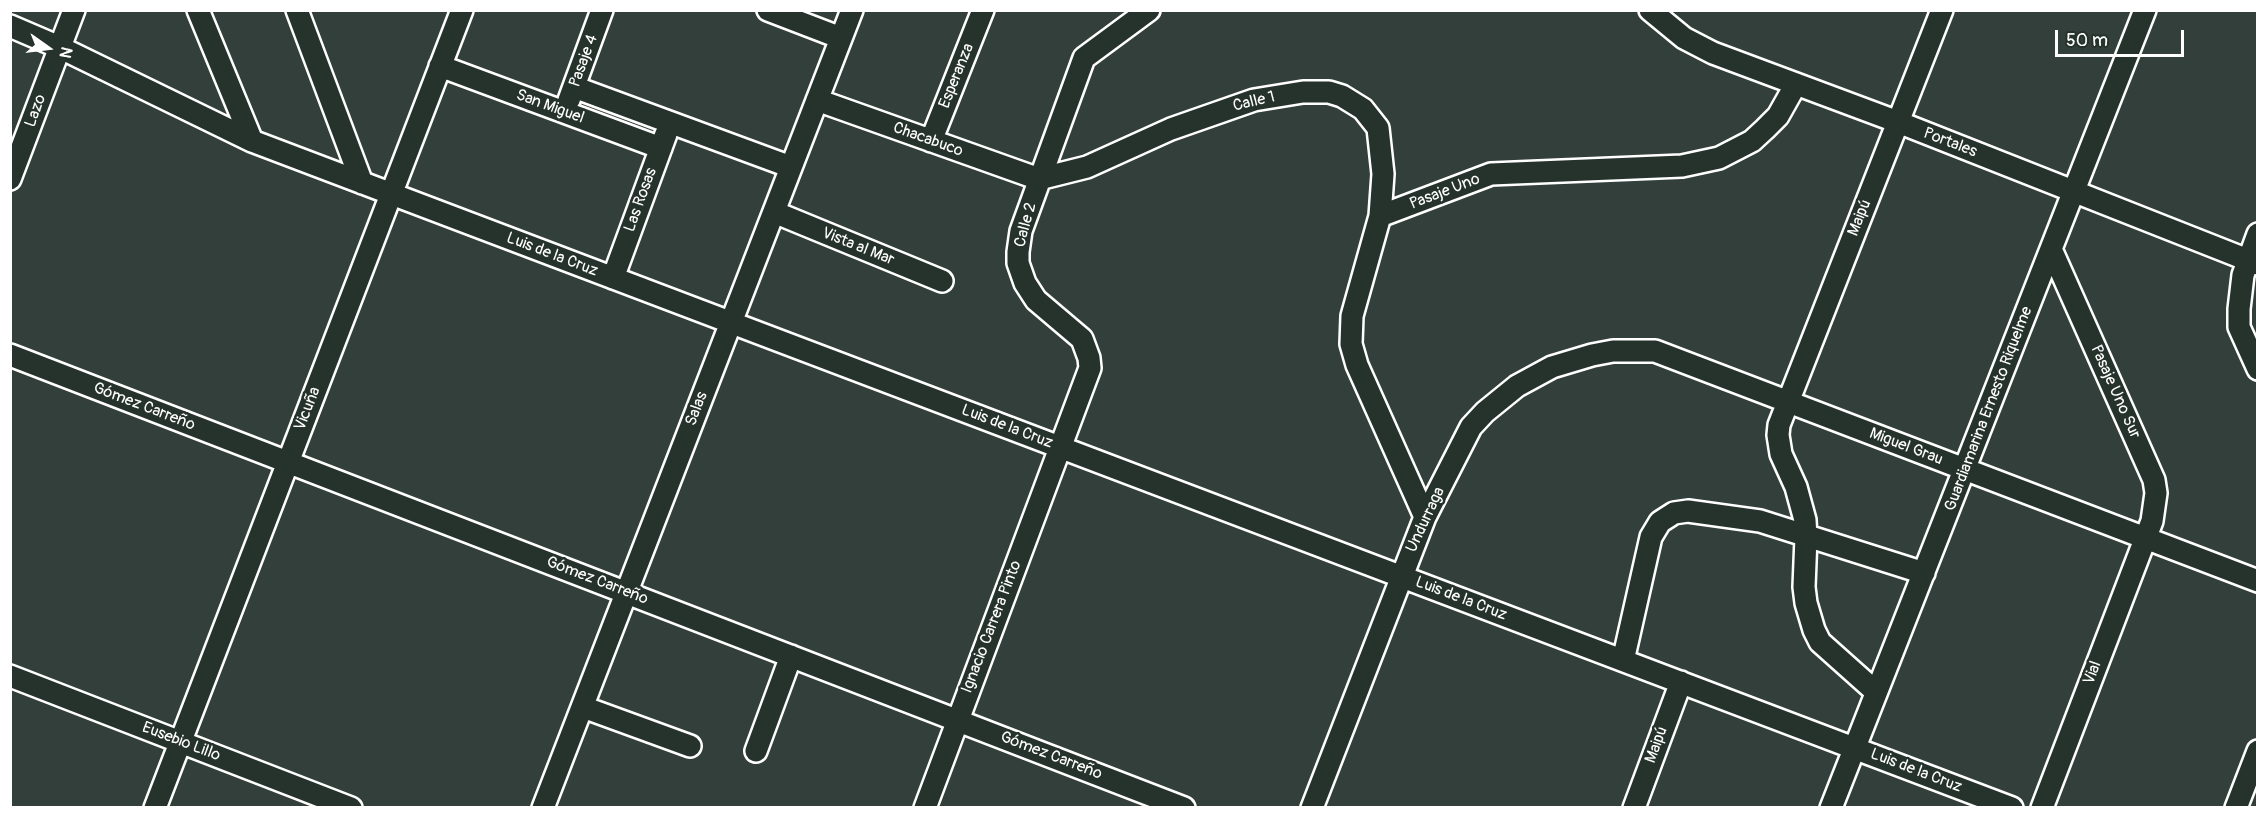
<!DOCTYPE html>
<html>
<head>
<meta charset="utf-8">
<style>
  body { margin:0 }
  #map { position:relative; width:2268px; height:818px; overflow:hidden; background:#333f3a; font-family:Pangolin,sans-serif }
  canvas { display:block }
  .frame { position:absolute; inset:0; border:12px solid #fff; pointer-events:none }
  .north { position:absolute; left:18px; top:18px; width:60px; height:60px; -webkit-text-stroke:4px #26332d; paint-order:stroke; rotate:104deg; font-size:16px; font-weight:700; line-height:24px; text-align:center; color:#fff }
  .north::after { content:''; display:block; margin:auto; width:21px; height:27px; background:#fff; clip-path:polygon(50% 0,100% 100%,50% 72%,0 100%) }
  .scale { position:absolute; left:2055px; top:30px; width:129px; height:27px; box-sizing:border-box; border:3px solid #fff; border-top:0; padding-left:8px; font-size:18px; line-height:21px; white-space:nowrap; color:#fff; -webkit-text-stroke:4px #26332d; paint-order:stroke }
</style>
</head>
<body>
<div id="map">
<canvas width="2268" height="818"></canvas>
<div class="frame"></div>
<div class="north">N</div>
<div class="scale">50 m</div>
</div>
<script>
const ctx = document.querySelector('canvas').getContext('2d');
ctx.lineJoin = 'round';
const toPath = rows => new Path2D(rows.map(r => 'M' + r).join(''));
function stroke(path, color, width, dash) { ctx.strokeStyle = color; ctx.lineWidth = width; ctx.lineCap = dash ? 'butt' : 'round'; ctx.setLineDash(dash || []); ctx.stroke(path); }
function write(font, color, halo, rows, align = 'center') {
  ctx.font = font + ' Pangolin,sans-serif'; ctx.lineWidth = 5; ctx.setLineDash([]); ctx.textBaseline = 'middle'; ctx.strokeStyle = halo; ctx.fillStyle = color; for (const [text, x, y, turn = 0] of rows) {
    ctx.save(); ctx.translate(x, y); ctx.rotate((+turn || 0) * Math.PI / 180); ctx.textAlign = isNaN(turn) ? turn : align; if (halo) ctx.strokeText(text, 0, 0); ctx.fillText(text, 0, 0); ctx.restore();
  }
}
const minor = toPath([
  [198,10,252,141],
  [297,10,362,183],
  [768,10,841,38],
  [1650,10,1684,38,1713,53,1898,122,2258,264],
  [10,26,59,47,252,141,2012,808],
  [440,66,661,148],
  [574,87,791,167],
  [569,100,602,10],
  [817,100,1039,179],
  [931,141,983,10],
  [10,179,74,10],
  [1039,179,1087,167,1171,129,1254,100,1303,92,1329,92,1342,96,1363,109,1378,128,1383,174,1380,216,1352,316,1351,344,1357,365,1425,517],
  [774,212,942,281],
  [1380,216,1491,174,1682,166,1719,158,1752,141,1765,129,1778,116,1796,84],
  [2258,234,2243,275,2239,309,2239,327,2258,369],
  [613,278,666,134],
  [10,355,1184,808],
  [1625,652,1651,537,1660,522,1674,513,1688,511,1760,521,1924,573],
  [10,676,351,808],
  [1876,692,1820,642,1814,630,1806,603,1804,587,1806,537,1805,520,1796,487,1781,454,1778,435,1779,425,1942,10],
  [583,707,690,746],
  [756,751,791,656],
  [155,808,462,10],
  [543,808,852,10],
  [925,808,1090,368,1089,358,1082,339,1036,300,1025,283,1018,263,1018,252,1021,231,1084,58,1149,10],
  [1312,808,1425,517,1471,427,1485,412,1517,386,1552,367,1592,355,1613,351,1655,351,2258,581],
  [1634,808,1681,682],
  [1831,808,2145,10],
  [2042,808,2152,521,2156,493,2154,480,2051,249],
  [2236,808,2258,751]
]);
stroke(minor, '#fff', 26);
stroke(minor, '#26332d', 21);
write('16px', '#fff', '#26332d', [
  ["Pasaje 4",584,61,-70],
  ["Esperanza",957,76,-68],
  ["Calle 1",1254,102,-13],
  ["San Miguel",550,107,20],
  ["Lazo",36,111,-70],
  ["Chacabuco",928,140,20],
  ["Portales",1950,143,21],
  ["Pasaje Uno",1445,192,-21],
  ["Las Rosas",641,200,-70],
  ["Maipú",1860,218,-68],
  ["Calle 2",1026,225,-75],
  ["Vista al Mar",858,247,22],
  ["Luis de la Cruz",552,255,21],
  ["Pasaje Uno Sur",2115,392,66],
  ["Gómez Carreño",144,407,21],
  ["Vicuña",308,409,-69],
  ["Salas",697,409,-69],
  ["Guardiamarina Ernesto Riquelme",1989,409,-69],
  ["Luis de la Cruz",1007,427,21],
  ["Miguel Grau",1906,447,21],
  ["Undurraga",1426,520,-65],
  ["Gómez Carreño",597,581,21],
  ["Luis de la Cruz",1461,599,21],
  ["Ignacio Carrera Pinto",992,627,-69],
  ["Vial",2093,673,-69],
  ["Eusebio Lillo",181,742,21],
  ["Maipú",1657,745,-70],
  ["Gómez Carreño",1051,756,21],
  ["Luis de la Cruz",1916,771,21]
]);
</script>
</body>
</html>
